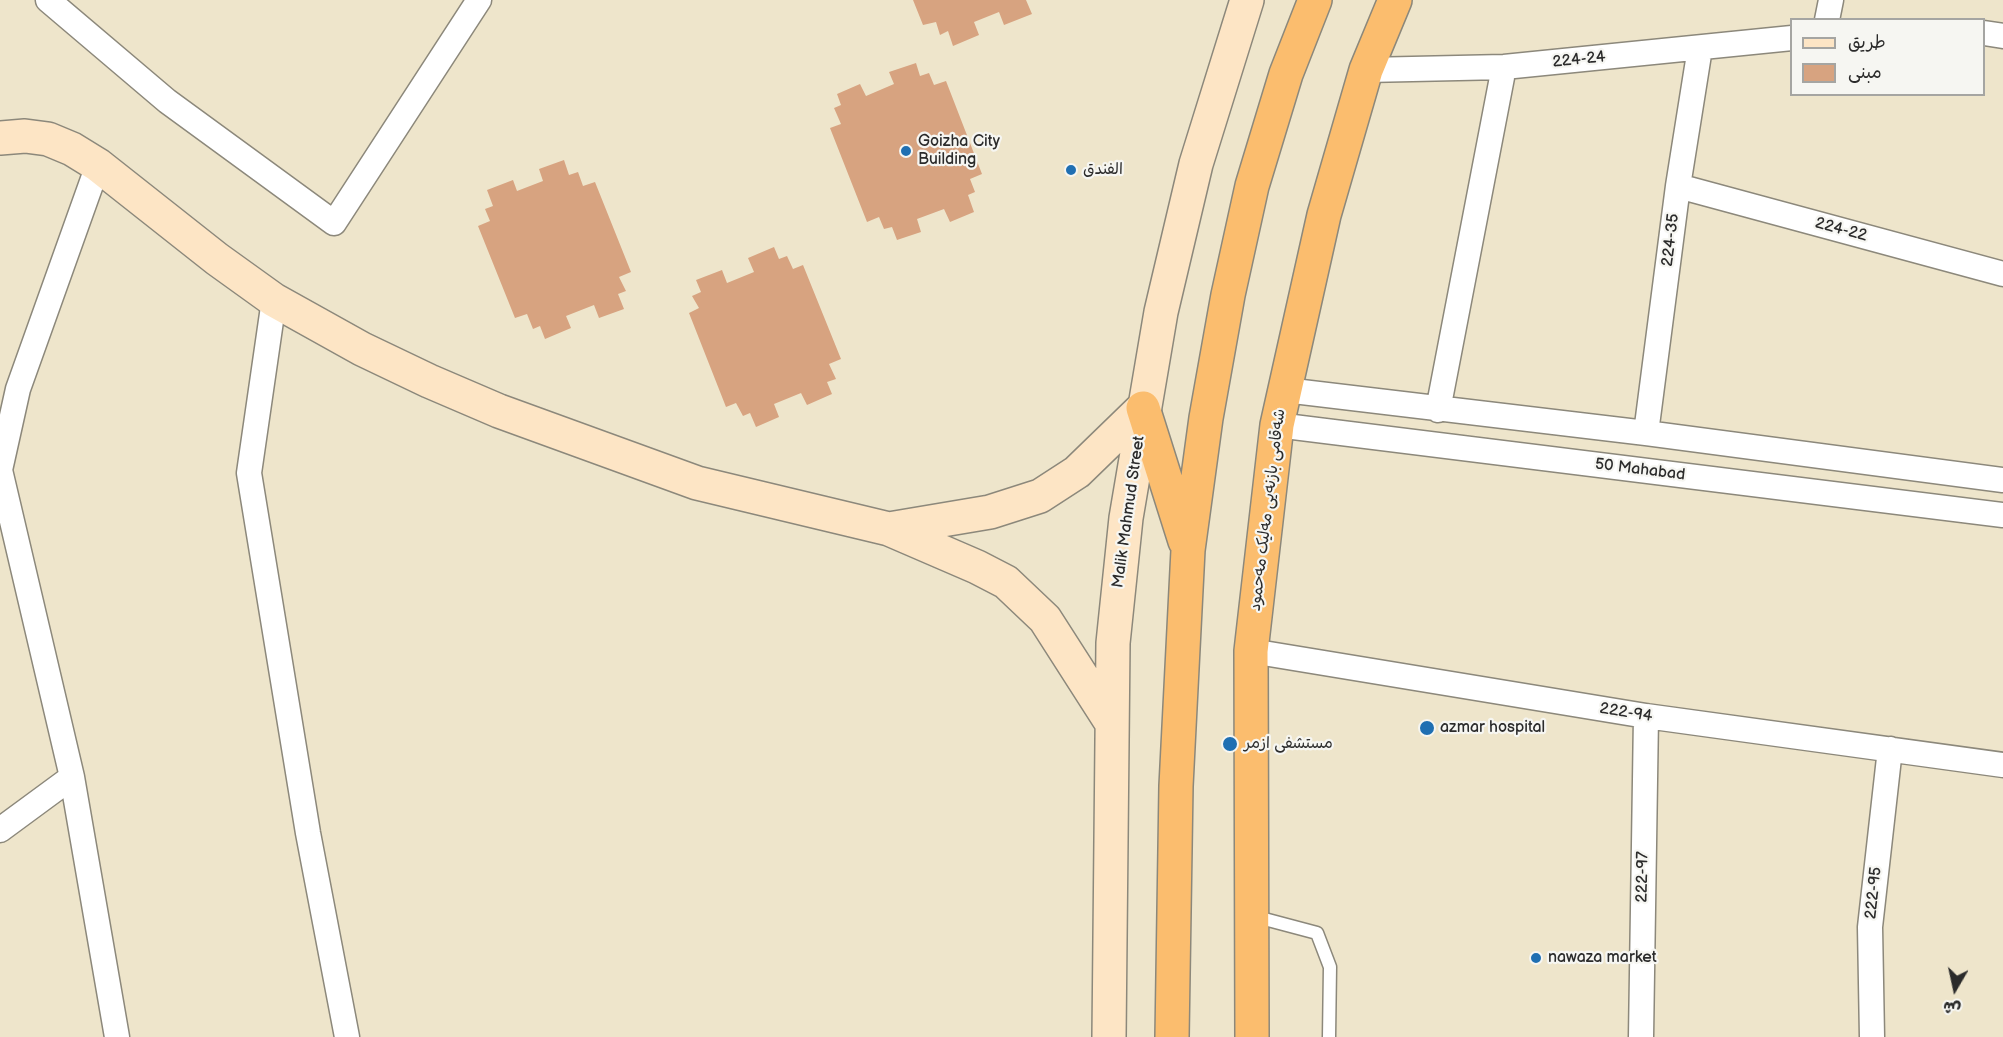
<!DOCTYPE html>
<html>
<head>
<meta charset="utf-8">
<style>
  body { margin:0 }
  #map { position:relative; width:2003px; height:1037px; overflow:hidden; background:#eee5cb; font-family:"Balsamiq Sans","Playpen Sans Arabic",sans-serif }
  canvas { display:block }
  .legend { position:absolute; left:1790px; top:18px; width:195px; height:78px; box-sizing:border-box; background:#f6f6f2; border:2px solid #a5a5a2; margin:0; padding:8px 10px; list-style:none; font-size:18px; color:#2b2b2b }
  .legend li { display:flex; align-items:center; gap:12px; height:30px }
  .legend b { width:30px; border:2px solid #a5a5a2 }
  .north { position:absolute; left:1925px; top:959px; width:60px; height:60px; -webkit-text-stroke:4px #f6f6f2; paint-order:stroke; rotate:189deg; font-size:16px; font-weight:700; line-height:24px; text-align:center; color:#2b2b2b }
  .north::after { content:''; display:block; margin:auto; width:21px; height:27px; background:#2b2b2b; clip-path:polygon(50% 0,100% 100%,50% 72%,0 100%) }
</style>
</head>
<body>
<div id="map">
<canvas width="2003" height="1037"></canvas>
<ul class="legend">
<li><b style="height:8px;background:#fde5c5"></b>طريق</li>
<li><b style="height:16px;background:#d7a380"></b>مبنى</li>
</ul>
<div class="north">ش</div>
</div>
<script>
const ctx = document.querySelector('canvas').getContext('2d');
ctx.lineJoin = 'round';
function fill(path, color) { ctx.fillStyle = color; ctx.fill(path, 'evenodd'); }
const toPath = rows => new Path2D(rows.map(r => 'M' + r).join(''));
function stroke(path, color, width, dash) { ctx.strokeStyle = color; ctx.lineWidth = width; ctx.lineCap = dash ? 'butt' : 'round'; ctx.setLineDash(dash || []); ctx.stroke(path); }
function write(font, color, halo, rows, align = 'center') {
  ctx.font = font + ' "Balsamiq Sans","Playpen Sans Arabic",sans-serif'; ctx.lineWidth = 4.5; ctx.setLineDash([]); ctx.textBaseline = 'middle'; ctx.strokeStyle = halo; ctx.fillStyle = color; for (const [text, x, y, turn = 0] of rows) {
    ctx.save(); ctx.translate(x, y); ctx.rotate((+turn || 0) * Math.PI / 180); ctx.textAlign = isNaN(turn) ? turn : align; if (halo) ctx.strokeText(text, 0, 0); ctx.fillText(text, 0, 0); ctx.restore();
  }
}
fill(toPath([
  [913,0,1026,0,1032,14,1004,25,999,12,974,22,979,35,953,46,948,31,940,35,936,22,923,25],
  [916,63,920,76,929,73,934,85,946,81,982,174,970,179,975,192,968,195,974,212,950,222,944,209,917,219,921,232,897,240,892,227,884,229,879,217,867,222,830,128,841,124,834,108,841,105,837,94,860,84,866,96,894,84,889,72],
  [564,160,569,175,578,172,583,186,595,182,631,272,619,277,626,291,618,294,624,309,599,318,594,305,566,316,571,328,545,339,540,326,533,329,527,314,515,318,478,226,490,221,485,209,493,206,487,190,513,180,517,191,543,181,539,169],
  [774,247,779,259,787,256,793,269,803,265,841,359,829,364,836,379,827,382,832,394,807,405,801,393,774,404,779,417,756,427,750,413,743,416,736,403,726,407,689,313,699,308,692,296,701,292,696,280,722,270,727,283,754,272,748,258]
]), '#d7a380');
const lane = toPath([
  [1253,916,1317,933,1330,967,1329,1037]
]);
const street = toPath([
  [48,0,167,101,334,223,479,0],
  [1827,20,1831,0],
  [1984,33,2003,36],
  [1366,70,1504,67,1792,38],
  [98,165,18,389,0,470,72,777,117,1037],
  [1678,186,2003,274],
  [274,300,249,473,308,833,347,1037],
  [1285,390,1646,433,2003,480],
  [1438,410,1504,67],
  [1277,425,2003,515],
  [1646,433,1678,186,1700,48],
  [1251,651,1646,716,2003,765],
  [0,830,72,777],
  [1641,1037,1646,716],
  [1872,1037,1870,927,1890,749]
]);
const secondary = toPath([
  [0,138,25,136,48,139,72,149,98,165,217,259,274,300,362,349,429,381,499,411,697,483,889,529,977,567,1006,582,1045,619,1111,722],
  [889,529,990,512,1040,496,1077,472,1143,408],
  [1109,1037,1113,643,1126,518,1161,312,1196,164,1247,0]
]);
const highway = toPath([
  [1143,408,1185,541],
  [1172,1037,1176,786,1188,550,1206,418,1228,295,1252,186,1286,74,1315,0],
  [1252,1037,1251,651,1277,425,1324,215,1366,70,1395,0]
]);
stroke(lane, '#8c887b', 15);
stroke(street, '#8c887b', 27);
stroke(secondary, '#8c887b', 36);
stroke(highway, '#8c887b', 36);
stroke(lane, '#fff', 12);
stroke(street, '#fff', 24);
stroke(secondary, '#fde5c5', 33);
stroke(highway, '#fbbd6e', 33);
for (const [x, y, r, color] of [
  [906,151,6,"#1f6fb2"],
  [1071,170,6,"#1f6fb2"],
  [1427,728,8,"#1f6fb2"],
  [1230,744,8,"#1f6fb2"],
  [1536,958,6,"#1f6fb2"]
]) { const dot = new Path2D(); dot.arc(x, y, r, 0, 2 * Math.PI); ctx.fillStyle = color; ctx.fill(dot); stroke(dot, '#f6f6f2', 2); }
write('16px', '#2b2b2b', '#f6f6f2', [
  ["224-24",1579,60,-6],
  ["224-22",1841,230,15],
  ["224-35",1671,240,-83],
  ["50 Mahabad",1640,470,7],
  ["شەقامی بازنەیی مەلیک مەحمود",1268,510,-83],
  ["Malik Mahmud Street",1129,512,-82],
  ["222-94",1626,713,9],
  ["222-97",1643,877,-89],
  ["222-95",1874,893,-84]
]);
write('16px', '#2b2b2b', '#f6f6f2', [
  ["Goizha City",918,142],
  ["Building",918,160],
  ["الفندق",1083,170],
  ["azmar hospital",1440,728],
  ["مستشفى ازمر",1244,744],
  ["nawaza market",1548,958]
], 'left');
</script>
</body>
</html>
